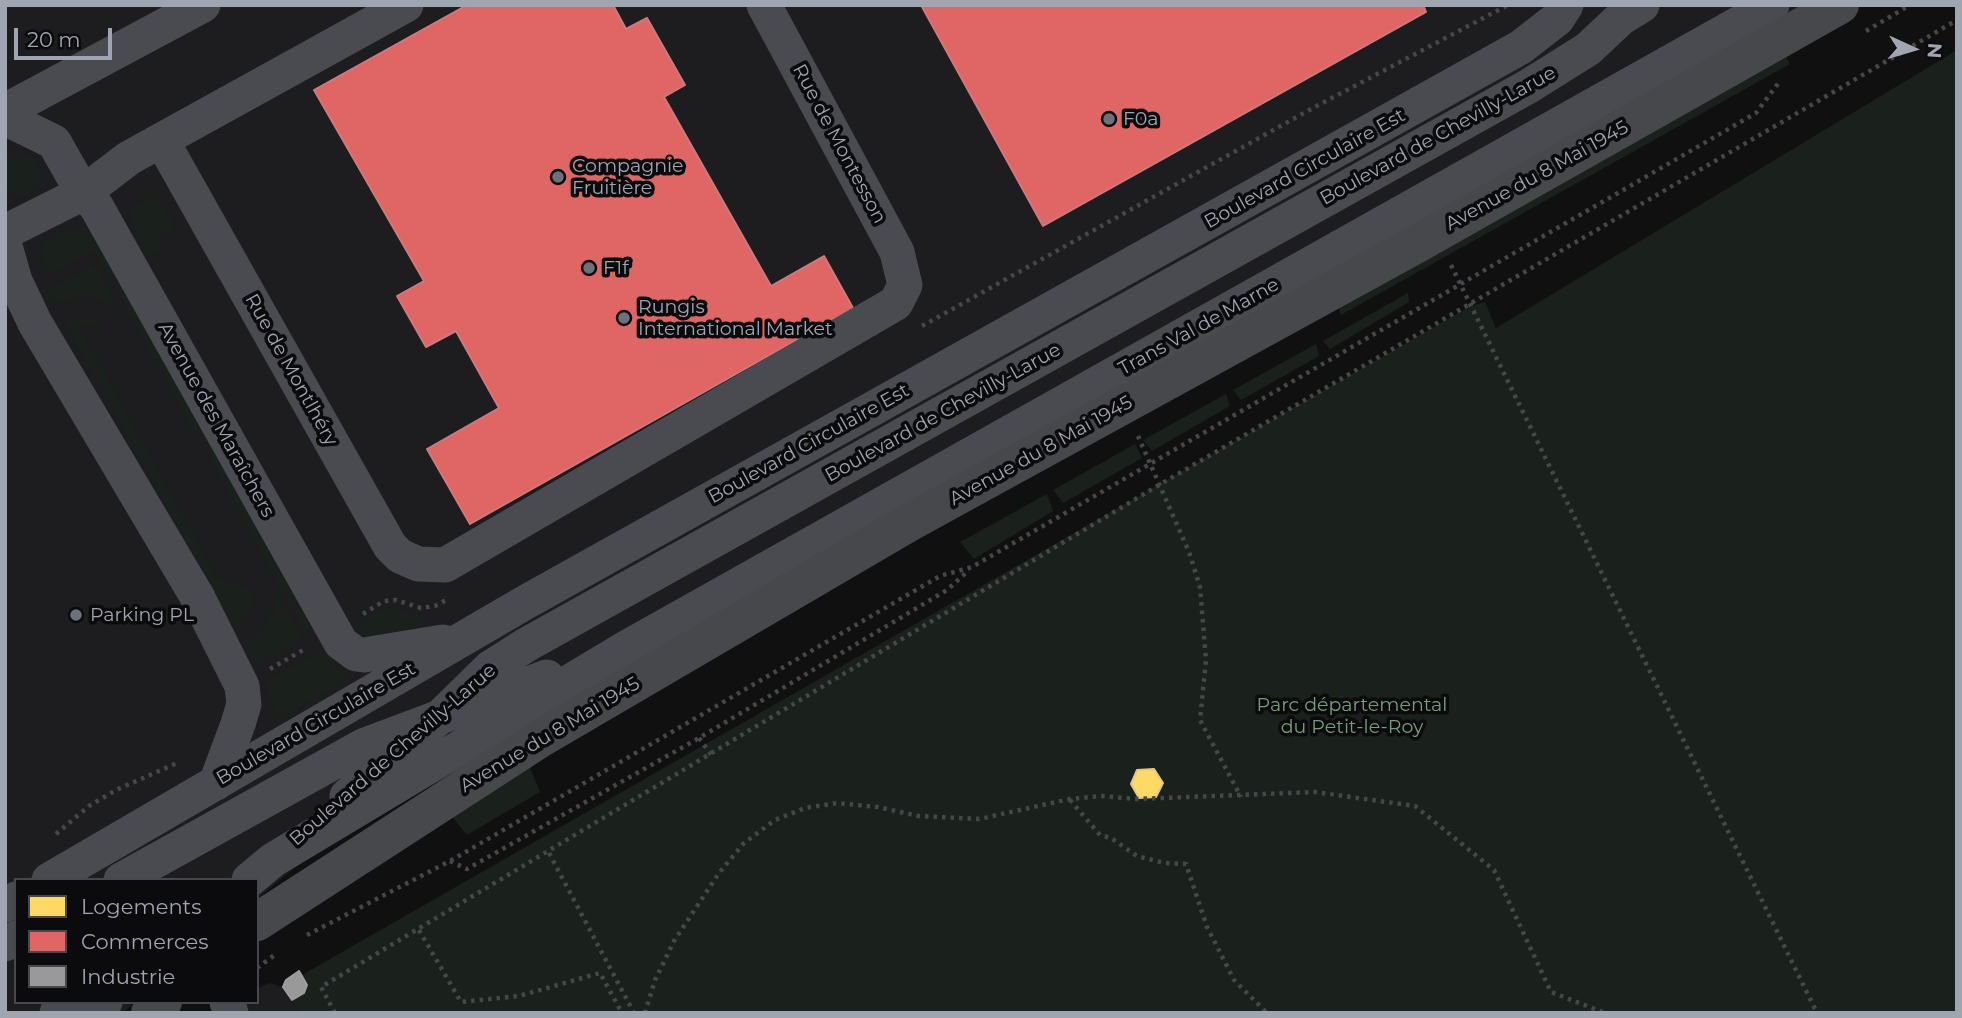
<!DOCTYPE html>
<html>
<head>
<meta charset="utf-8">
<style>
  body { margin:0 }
  #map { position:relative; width:1962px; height:1018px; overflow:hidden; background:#101010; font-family:Montserrat,sans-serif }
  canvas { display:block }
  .frame { position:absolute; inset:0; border:7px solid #a0a5b2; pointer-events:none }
  .legend { position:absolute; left:14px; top:878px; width:245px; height:126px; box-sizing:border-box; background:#0b0a0c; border:2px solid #47484e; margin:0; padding:9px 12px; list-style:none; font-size:21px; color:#a0a5b2 }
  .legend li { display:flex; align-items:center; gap:14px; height:35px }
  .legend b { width:35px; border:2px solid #47484e }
  .north { position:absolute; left:1878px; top:14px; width:70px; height:70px; -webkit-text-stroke:5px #0b0a0c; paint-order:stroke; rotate:94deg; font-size:19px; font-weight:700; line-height:28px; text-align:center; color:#a0a5b2 }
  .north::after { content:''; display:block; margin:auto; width:24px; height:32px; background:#a0a5b2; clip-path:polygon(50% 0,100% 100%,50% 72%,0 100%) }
  .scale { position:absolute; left:14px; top:28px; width:98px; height:32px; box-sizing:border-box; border:4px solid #a0a5b2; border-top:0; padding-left:9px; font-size:21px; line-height:24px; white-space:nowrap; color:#a0a5b2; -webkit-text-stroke:5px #0b0a0c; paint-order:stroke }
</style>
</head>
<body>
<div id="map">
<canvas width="1962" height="1018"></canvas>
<div class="frame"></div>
<ul class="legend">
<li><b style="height:19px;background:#ffd966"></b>Logements</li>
<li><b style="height:19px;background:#e06666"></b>Commerces</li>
<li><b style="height:19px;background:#999"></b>Industrie</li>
</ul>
<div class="north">N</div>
<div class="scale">20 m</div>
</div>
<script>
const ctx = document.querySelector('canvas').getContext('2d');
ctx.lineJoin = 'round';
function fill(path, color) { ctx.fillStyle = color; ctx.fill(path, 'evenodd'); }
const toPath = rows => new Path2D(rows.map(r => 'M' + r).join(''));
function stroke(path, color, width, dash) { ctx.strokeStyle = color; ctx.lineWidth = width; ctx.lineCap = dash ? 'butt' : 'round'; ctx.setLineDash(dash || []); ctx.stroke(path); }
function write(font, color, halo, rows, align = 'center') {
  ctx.font = font + ' Montserrat,sans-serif'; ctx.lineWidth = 7; ctx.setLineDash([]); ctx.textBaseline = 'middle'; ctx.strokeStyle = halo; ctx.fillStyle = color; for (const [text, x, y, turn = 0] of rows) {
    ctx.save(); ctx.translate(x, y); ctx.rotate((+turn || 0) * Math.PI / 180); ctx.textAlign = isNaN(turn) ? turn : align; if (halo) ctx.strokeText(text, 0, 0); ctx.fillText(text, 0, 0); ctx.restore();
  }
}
fill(toPath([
  [5,5,1802,5,563,696,299,864,257,899,257,880,16,880,16,1002,135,1002,123,1013,5,1013],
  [269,983,283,987,300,1013,221,1013,235,1002,257,1002,257,989]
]), '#1d1d1f');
fill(toPath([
  [1957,50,1957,1013,300,1013,283,987,286,980,299,971,302,975,1469,307,1485,302,1496,328],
  [1785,55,1790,64,1341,315,1338,306],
  [15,152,29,154,41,171,39,185,20,197,5,191,5,157],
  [156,195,176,228,157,238,163,250,145,258,129,214,135,205],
  [81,229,89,231,115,275,109,278,94,251,50,275,42,257,46,240,59,231],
  [95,265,120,311,103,301,83,296,53,303,47,291],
  [120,285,202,432,196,435,115,287],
  [1408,293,1409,302,1330,349,1323,341],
  [80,316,97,320,107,329,77,324,216,577,252,589,253,606,235,629,64,321],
  [1316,344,1319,356,1241,400,1233,390],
  [1226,394,1230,406,1152,451,1143,440],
  [208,442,311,629,307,636,203,444],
  [1135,444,1142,458,1063,503,1053,490],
  [1047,494,1053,511,974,559,960,542],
  [276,593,303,641,257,665,245,647,273,614],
  [387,606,424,616,425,621,409,630,371,638,356,632,360,623],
  [322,650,332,666,345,674,344,681,283,716,275,715,266,681],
  [528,762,540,792,467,835,448,812]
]), '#1a201b');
const homes = toPath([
  [1154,769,1163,783,1156,797,1139,798,1131,784,1137,770,1154,769]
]);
fill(homes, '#ffd966');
stroke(homes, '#e2c97d', 2);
const shops = toPath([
  [467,5,613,5,626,29,647,18,685,85,664,97,771,286,824,256,853,308,470,524,427,449,499,408,456,331,426,347,397,296,424,281,314,90,467,5],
  [921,5,1423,5,1426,12,1043,226,921,5]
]);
fill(shops, '#e06666');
stroke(shops, '#cd797d', 2);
const industry = toPath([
  [299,971,307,985,304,993,292,1000,283,987,286,980,299,971]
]);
fill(industry, '#999');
stroke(industry, '#9b9da0', 2);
stroke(toPath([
  [1866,31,1910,5],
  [1451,265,1817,1013],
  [922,326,1311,109,1508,5],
  [1138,436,1189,552,1200,587,1206,660,1200,720,1241,797],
  [363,614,384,601,396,600,421,608,435,606,446,600],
  [270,669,305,649],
  [699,738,712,756],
  [1070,800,1100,835,1111,838,1137,856,1164,863,1186,864,1207,927,1234,980,1267,1013],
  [56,834,89,806,116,790,177,763],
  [549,853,634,1013],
  [450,861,467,869,699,738,947,590,969,570],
  [419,930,461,1002,519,996,600,973,622,1013],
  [307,935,450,861,940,576,972,567,1756,113,1780,81],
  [257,968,276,954],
  [335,1013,321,987,1159,485,1957,20],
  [645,1013,655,980,674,941,719,873,744,843,775,820,805,808,837,803,878,807,918,816,979,819,1070,799,1101,796,1137,799,1315,792,1415,806,1494,870,1551,992,1605,1013]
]), '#46474b', 4.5, [3.5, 5]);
stroke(toPath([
  [5,111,203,5],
  [5,118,54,142,83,193,96,206,341,643,356,654,364,655,443,642],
  [162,141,390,546,400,556,418,564,445,565,896,303,905,285,897,252,764,5],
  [5,232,83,193,129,158,406,5],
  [5,246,15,281,35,323,198,598,242,686,244,704,238,724,216,783],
  [347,796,439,718,490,668,526,645,1529,86,1588,49,1621,18,1642,5],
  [49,880,526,602,1521,47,1557,19,1566,5],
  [121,880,363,746,547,677],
  [249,880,273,860,626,648,1772,5],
  [5,905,16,899],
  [5,944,16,938],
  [227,1002,231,1013],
  [57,1013,61,1002],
  [92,1013,105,1002]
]), '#4a4b50', 35);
stroke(toPath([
  [257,922,541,738,910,522,1415,245,1840,5],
  [150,1013,163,1002]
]), '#46484b', 38);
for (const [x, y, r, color] of [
  [1109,119,7,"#6e7179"],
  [558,177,7,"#6e7179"],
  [589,268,7,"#6e7179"],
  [624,318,7,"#6e7179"],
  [76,615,7,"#6e7179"]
]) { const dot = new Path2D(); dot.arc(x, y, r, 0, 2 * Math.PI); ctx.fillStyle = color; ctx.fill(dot); stroke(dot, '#0b0a0c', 2.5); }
write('19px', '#a0a5b2', '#0b0a0c', [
  ["F0a",1123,119],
  ["Compagnie",572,166],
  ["Fruitière",572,188],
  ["F1f",603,268],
  ["Rungis",638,307],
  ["International Market",638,329],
  ["Parking PL",90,615]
], 'left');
write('19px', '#a0a5b2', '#0b0a0c', [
  ["Boulevard de Chevilly-Larue",1438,136,-29],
  ["Rue de Montesson",839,144,62],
  ["Boulevard Circulaire Est",1305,169,-29],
  ["Avenue du 8 Mai 1945",1537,176,-29],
  ["Trans Val de Marne",1199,327,-29],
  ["Rue de Montlhéry",291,370,61],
  ["Boulevard de Chevilly-Larue",943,413,-29],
  ["Avenue des Maraîchers",216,420,61],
  ["Boulevard Circulaire Est",809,444,-29],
  ["Avenue du 8 Mai 1945",1041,451,-29],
  ["Boulevard Circulaire Est",316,724,-30],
  ["Avenue du 8 Mai 1945",550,735,-31],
  ["Boulevard de Chevilly-Larue",393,755,-41]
]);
write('19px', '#779e7a', '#0b0a0c', [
  ["Parc départemental",1352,705],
  ["du Petit-le-Roy",1352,727]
]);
</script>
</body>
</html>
